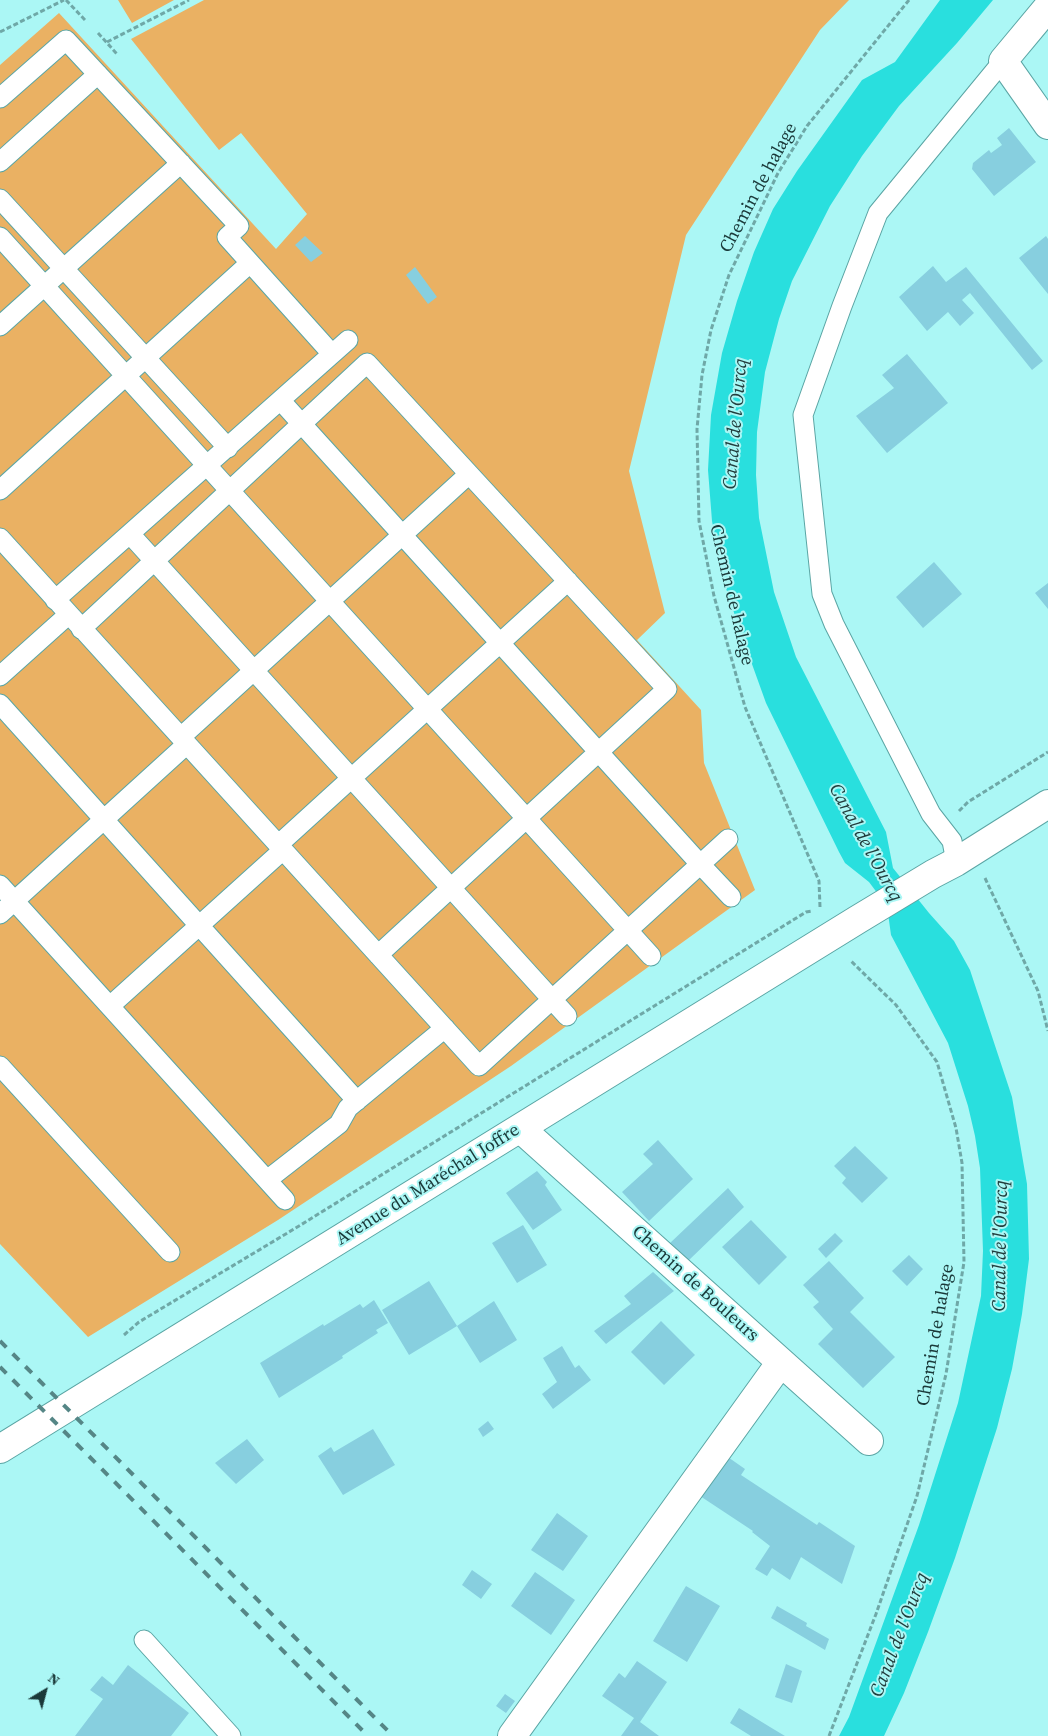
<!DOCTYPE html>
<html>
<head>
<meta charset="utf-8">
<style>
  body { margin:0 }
  #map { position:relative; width:1048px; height:1736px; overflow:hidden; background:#abf7f5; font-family:"Source Serif 4",serif }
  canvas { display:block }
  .north { position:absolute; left:20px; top:1666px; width:50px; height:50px; -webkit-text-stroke:4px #abf7f5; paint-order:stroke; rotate:37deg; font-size:14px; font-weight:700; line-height:20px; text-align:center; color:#1a3939 }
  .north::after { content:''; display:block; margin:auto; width:18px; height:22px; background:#1a3939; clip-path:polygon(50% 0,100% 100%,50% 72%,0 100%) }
</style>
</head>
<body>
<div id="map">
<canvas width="1048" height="1736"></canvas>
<div class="north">N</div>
</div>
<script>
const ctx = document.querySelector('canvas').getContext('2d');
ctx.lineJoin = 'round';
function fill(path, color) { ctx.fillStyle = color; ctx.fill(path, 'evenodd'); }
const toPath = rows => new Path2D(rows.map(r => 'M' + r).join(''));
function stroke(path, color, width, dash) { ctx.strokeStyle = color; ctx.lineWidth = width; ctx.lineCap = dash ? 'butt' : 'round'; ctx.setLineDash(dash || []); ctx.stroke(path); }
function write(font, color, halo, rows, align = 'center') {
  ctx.font = font + ' "Source Serif 4",serif'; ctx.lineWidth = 4; ctx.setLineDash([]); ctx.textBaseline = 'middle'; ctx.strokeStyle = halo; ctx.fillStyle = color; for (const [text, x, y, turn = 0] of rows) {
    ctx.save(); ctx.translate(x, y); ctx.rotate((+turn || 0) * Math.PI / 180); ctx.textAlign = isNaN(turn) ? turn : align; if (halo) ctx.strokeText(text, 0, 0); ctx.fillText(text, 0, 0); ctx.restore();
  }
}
fill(toPath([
  [118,0,174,0,132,23],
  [204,0,849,0,820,30,686,235,629,471,665,613,637,640,701,710,704,763,755,890,511,1066,278,1220,88,1337,0,1244,0,65,59,13,276,249,307,214,241,133,219,150,131,39]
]), '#eab163');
fill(toPath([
  [940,0,993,0,957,43,899,106,862,156,830,206,792,281,779,319,765,372,757,432,756,475,759,518,774,592,796,657,886,832,893,868,929,913,954,941,970,970,1012,1097,1027,1184,1029,1259,1022,1314,1012,1369,997,1428,955,1558,928,1632,904,1693,884,1736,839,1736,849,1717,919,1525,958,1403,981,1296,983,1251,980,1168,975,1136,968,1106,948,1043,891,935,887,906,869,882,845,863,839,852,766,703,739,628,722,576,712,521,708,470,711,415,722,353,737,301,754,252,773,209,797,171,862,80,895,62]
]), '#29dfde');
fill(toPath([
  [1009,128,1036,162,994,196,972,169,973,163,989,150,991,153,1002,145,997,138],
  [305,236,323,253,311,262,295,245],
  [1046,236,1048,239,1048,294,1019,258],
  [933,266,946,282,966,267,1043,361,1032,370,970,293,962,300,974,313,960,326,948,312,927,331,899,297],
  [415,267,437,297,428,304,406,275],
  [907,354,948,403,887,453,856,416,894,388,882,375],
  [934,562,962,594,923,628,896,597],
  [1048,583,1048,609,1035,593],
  [658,1140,693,1179,649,1221,622,1192,653,1164,643,1154],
  [855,1146,888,1178,862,1203,842,1183,846,1178,834,1166],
  [537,1171,547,1182,545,1185,562,1210,533,1230,506,1193],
  [728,1188,744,1207,688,1261,669,1244],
  [751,1220,787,1257,759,1285,722,1247],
  [523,1225,547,1265,517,1283,492,1243],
  [835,1233,843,1241,826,1258,818,1249],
  [909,1255,923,1269,907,1286,892,1271],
  [829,1261,864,1298,850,1312,895,1357,863,1388,818,1344,833,1329,813,1307,819,1302,803,1285],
  [653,1272,674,1291,606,1344,594,1331,631,1304,624,1296],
  [429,1281,457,1326,409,1355,382,1310],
  [374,1300,388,1323,376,1330,378,1333,342,1356,343,1358,279,1398,260,1363,323,1324,324,1326,360,1304,363,1308],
  [494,1301,517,1340,480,1363,457,1326],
  [661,1321,695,1355,664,1385,631,1352],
  [562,1346,575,1368,579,1365,591,1380,553,1409,542,1394,557,1382,543,1358],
  [488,1421,494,1429,483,1437,478,1429],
  [373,1429,395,1465,343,1495,318,1456,331,1447,334,1452],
  [247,1439,264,1460,236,1484,215,1463],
  [725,1455,745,1469,741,1475,817,1525,819,1522,855,1546,842,1584,801,1557,790,1580,772,1568,767,1576,755,1569,770,1546,752,1532,753,1531,697,1494],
  [557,1513,588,1536,563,1571,531,1550],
  [472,1570,492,1584,481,1599,462,1585],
  [535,1572,575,1600,551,1635,511,1606],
  [686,1586,720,1606,687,1662,653,1641],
  [777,1606,807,1623,806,1626,829,1639,825,1650,771,1618],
  [637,1661,667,1682,640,1722,659,1736,621,1736,634,1718,602,1696,619,1673,625,1678],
  [786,1664,802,1671,792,1703,775,1697],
  [128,1665,189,1713,171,1736,75,1736,103,1699,90,1690,102,1676,113,1685],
  [505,1694,515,1701,506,1713,496,1706],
  [739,1708,770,1727,785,1736,751,1736,730,1723]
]), '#87cfdf');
const lane = toPath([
  [0,98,66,40,239,226,227,237,332,354],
  [0,162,98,74],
  [0,199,228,448],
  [0,237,651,956],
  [0,326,181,163],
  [281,401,700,864,731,897],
  [0,490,250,263],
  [130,534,567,1016],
  [0,538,479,1066,728,839],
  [55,600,348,340],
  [81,629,367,363,667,689,378,955],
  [0,676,68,615],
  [0,704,357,1101],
  [181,737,469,474],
  [278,845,568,581],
  [956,862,952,841,931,814,834,624,822,594,803,415,842,306,878,213,1003,61],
  [0,885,285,1200],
  [0,914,187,744],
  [110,1006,283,850],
  [0,1066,170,1252],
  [267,1180,339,1124,348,1108,445,1028],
  [144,1640,231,1736]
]);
const street = toPath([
  [1048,7,1003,61,1048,125],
  [521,1129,869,1441],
  [512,1736,781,1362]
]);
const secondary = toPath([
  [0,1449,857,920,933,874,956,862,1048,804]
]);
stroke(lane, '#5aa5a4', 21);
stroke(street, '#5aa5a4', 30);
stroke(secondary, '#5aa5a4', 30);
stroke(toPath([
  [66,0,86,21],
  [0,32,64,0],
  [98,33,117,54],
  [107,42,189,0],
  [959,811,968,802,1048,752],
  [985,878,1038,991,1048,1031],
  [820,907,819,881,745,707,714,596,699,521,697,429,702,375,711,330,729,275,778,173,807,126,909,0],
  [124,1335,139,1322,299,1226,806,912,812,911],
  [829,1736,876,1614,917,1496,946,1374,964,1262,962,1163,956,1128,937,1062,896,1005,850,960]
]), '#6fa8a7', 3, [5, 2.5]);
stroke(lane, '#fff', 19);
stroke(street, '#fff', 28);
stroke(secondary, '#fff', 28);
stroke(toPath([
  [0,1341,393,1736],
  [0,1367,368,1736]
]), '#558686', 4, [9, 9]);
write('18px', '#1a3939', '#abf7f5', [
  ["Chemin de halage",759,188,-62],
  ["Chemin de halage",731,595,77],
  ["Avenue du Maréchal Joffre",428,1185,-32],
  ["Chemin de Bouleurs",695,1284,42],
  ["Chemin de halage",936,1335,-80]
]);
write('italic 19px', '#213c3c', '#abf7f5', [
  ["Canal de l'Ourcq",736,424,-85],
  ["Canal de l'Ourcq",865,843,61],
  ["Canal de l'Ourcq",1001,1246,-89],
  ["Canal de l'Ourcq",900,1635,-69]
]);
</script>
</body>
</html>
